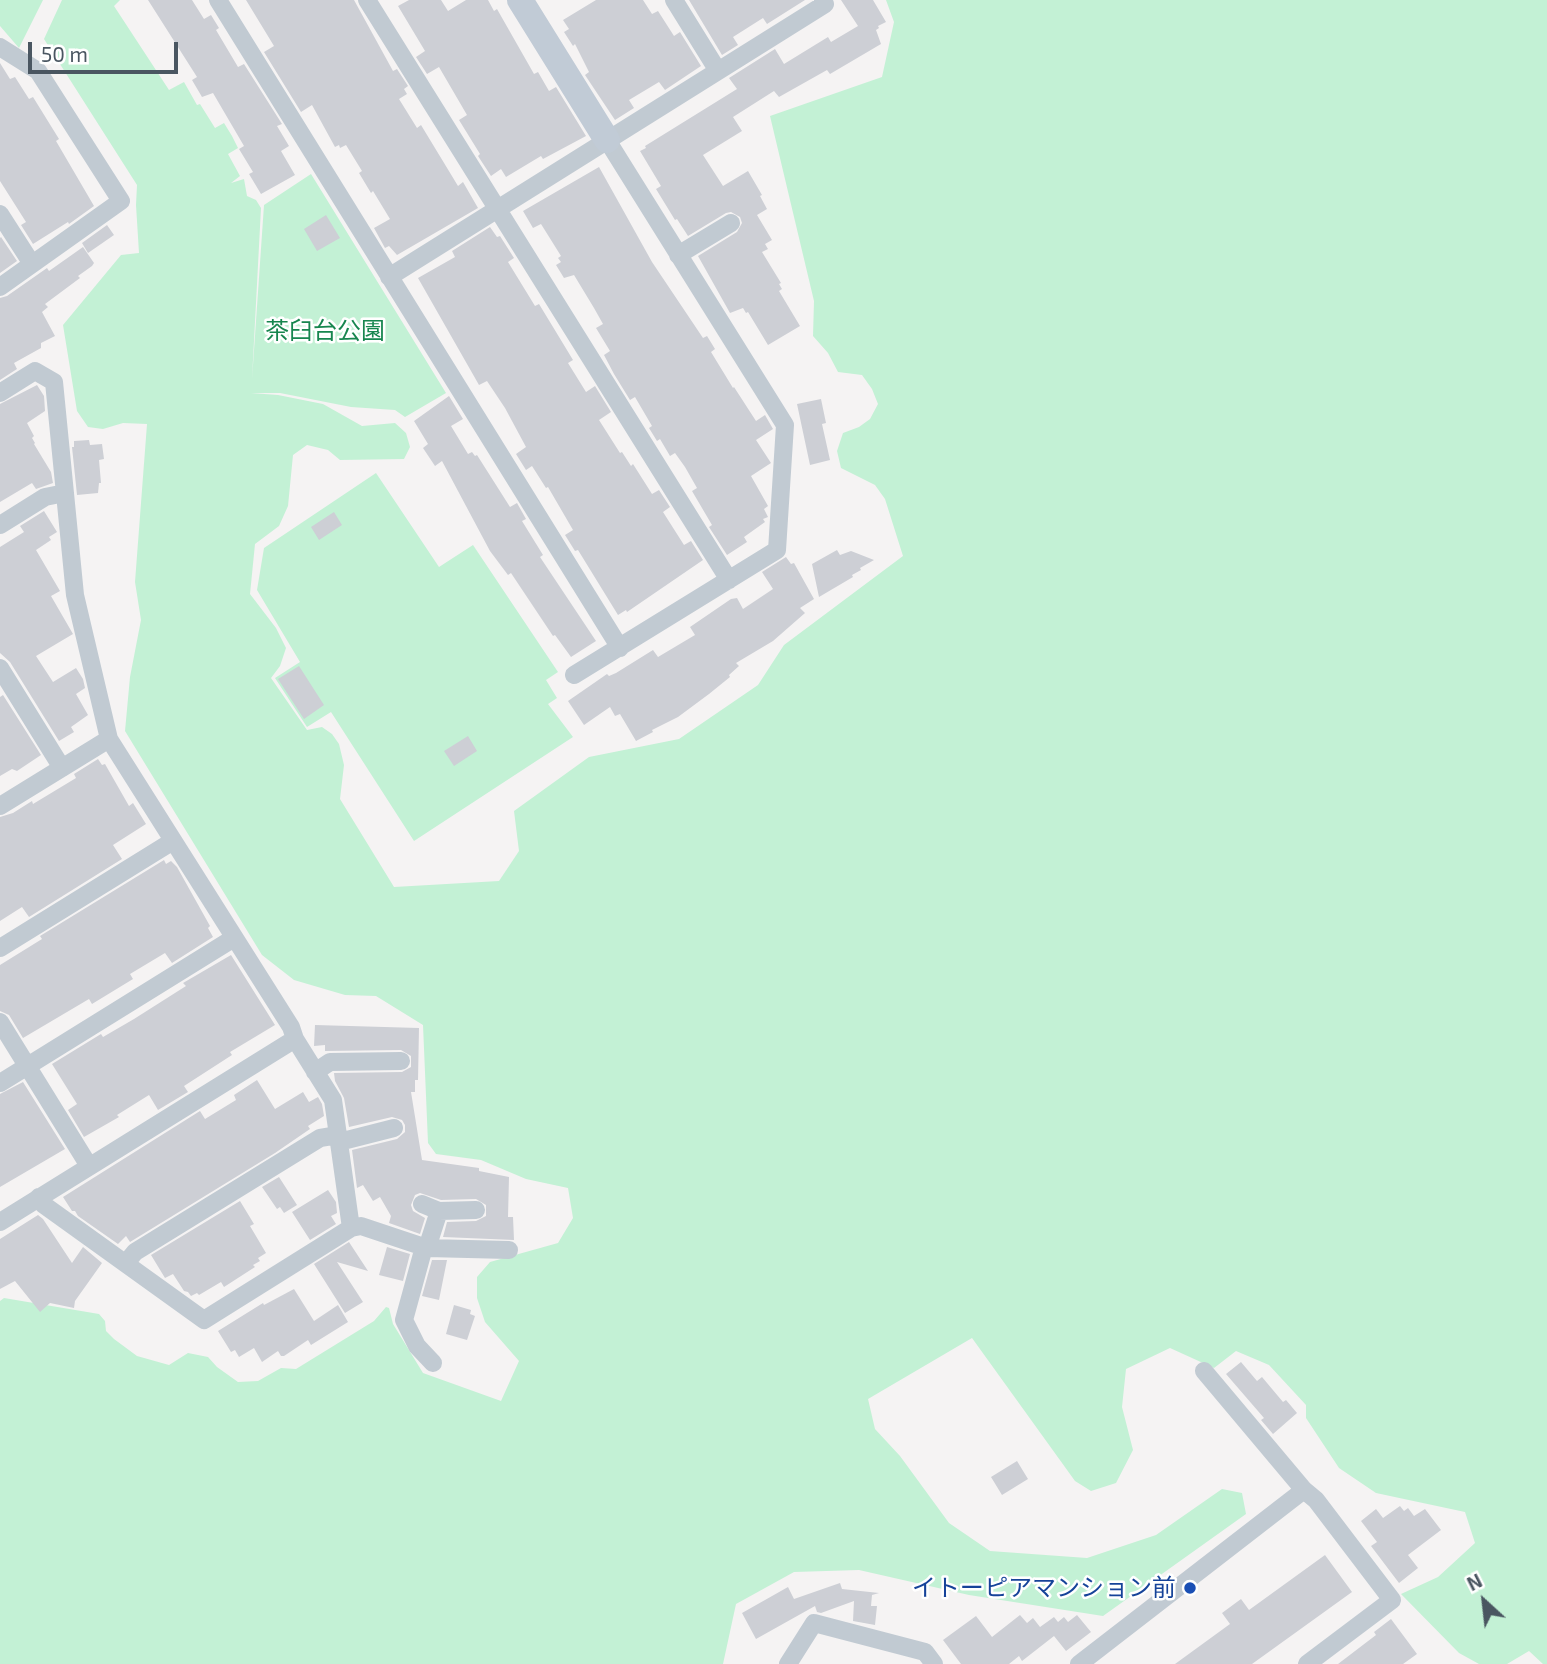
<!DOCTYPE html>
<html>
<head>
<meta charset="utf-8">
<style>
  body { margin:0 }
  #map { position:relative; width:1547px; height:1664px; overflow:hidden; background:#f5f3f3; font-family:"Exo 2",sans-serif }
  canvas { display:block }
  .north { position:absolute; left:1449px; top:1566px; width:70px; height:70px; -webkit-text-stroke:5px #fff; paint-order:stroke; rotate:333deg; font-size:19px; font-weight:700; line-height:28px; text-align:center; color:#4a5661 }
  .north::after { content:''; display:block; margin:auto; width:24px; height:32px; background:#4a5661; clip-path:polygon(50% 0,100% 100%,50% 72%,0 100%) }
  .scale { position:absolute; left:28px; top:42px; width:150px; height:32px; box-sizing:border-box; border:4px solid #4a5661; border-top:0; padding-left:9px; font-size:21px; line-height:24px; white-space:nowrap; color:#4a5661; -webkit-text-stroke:5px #fff; paint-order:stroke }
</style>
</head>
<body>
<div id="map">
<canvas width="1547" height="1664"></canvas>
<div class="north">N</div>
<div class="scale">50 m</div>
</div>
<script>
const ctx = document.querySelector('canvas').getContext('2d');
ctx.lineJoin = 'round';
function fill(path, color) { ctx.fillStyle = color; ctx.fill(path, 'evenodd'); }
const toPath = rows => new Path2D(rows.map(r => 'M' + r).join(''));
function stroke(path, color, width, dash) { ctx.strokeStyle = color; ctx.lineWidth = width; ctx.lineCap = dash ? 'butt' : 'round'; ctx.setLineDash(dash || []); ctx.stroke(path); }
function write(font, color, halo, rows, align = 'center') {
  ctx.font = font + ' "Exo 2","Noto Sans JP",sans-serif'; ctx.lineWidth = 5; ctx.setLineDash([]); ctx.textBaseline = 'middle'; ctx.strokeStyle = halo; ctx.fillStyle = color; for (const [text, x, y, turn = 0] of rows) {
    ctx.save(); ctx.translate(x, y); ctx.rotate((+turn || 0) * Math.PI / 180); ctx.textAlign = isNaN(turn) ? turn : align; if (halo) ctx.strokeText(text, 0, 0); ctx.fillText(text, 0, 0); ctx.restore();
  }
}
fill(toPath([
  [0,0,43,0,19,48,0,26],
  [62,0,120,0,114,6,169,90,184,82,197,105,200,104,215,128,224,123,232,136,238,148,228,154,240,176,231,183,244,179,247,196,256,200,261,208,252,379,264,205,311,174,446,393,405,417,395,410,351,407,280,393,251,393,278,395,323,404,362,426,395,423,406,433,410,447,404,459,340,460,328,450,307,445,293,455,288,506,279,526,255,544,250,594,276,628,286,648,280,666,271,678,307,730,322,727,332,734,339,744,344,765,340,799,394,887,499,881,519,851,514,811,589,757,679,739,758,685,784,645,903,556,885,499,875,485,841,468,837,451,843,433,859,427,870,419,878,404,872,389,862,375,838,372,828,353,813,336,814,301,770,116,882,77,894,22,886,0,1547,0,1547,1664,1543,1664,1529,1651,1507,1664,1479,1664,1459,1653,1401,1594,1438,1577,1475,1543,1465,1512,1376,1493,1339,1468,1306,1418,1306,1405,1269,1365,1236,1351,1214,1368,1170,1348,1126,1369,1122,1407,1133,1450,1116,1483,1091,1491,1075,1481,972,1338,868,1399,875,1429,900,1456,949,1523,990,1551,1087,1558,1156,1535,1222,1489,1242,1493,1246,1514,1103,1616,969,1595,859,1570,794,1572,736,1604,723,1664,0,1664,0,1301,4,1298,99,1314,105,1321,106,1331,114,1339,137,1356,169,1365,188,1353,208,1357,217,1367,238,1382,258,1381,281,1368,296,1369,374,1321,386,1307,389,1308,393,1324,423,1373,501,1401,519,1361,485,1322,477,1298,477,1277,490,1262,558,1243,573,1218,568,1188,526,1179,481,1160,436,1154,428,1143,423,1025,376,996,345,995,294,980,262,955,125,731,130,677,141,620,135,582,147,424,123,423,103,429,88,427,77,411,63,325,121,255,139,253,136,205,137,185,44,39],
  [376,473,439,567,473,545,558,672,546,680,557,698,548,704,573,737,414,841,331,712,307,727,275,678,300,662,257,590,264,548]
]), '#c3f1d5');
fill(toPath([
  [148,0,192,0,204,19,211,15,219,28,216,30,238,67,244,64,282,124,277,126,289,146,281,151,295,175,261,194,249,174,253,172,239,149,244,146,213,93,202,97,192,80,197,77],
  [246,0,354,0,393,71,397,69,408,86,404,89,407,94,399,99,417,128,421,125,458,186,463,182,478,208,397,255,389,246,385,248,374,228,390,219,373,191,371,193,359,173,362,171,346,145,340,148,339,145,335,147,312,105,301,112,264,52,274,46],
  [409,0,441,0,448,11,466,0,488,0,494,11,497,9,534,74,538,72,549,91,556,87,586,136,543,159,541,156,506,177,501,169,491,176,478,156,480,154,459,120,467,115,439,67,427,74,416,57,425,51,398,6],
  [596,0,643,0,652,14,658,11,674,36,680,32,701,66,665,90,659,82,629,100,634,108,615,120,585,75,589,72,575,44,573,46,564,32,569,29,563,20],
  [689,0,805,0,767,24,763,18,733,37,738,45,722,55],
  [841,0,873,0,886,22,878,26,879,28,876,30,881,44,830,74,827,70,779,97,774,91,733,117,742,131,703,155,723,186,748,171,762,195,760,196,767,209,757,215,772,240,765,244,768,249,762,252,781,283,779,284,782,289,779,291,800,326,768,345,748,312,746,313,743,308,730,313,698,256,737,232,742,223,740,217,731,212,726,213,688,236,677,219,675,220,656,189,661,186,640,151,646,148,645,146,737,89,729,78,775,49,784,64,828,37,831,42,858,26],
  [0,63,10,79,15,77,29,99,33,97,59,139,56,141,94,206,69,224,68,222,33,244,21,225,26,222,0,181],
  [599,167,652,262,703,338,707,336,715,349,711,352,733,388,734,387,756,421,765,415,773,429,756,440,771,463,751,476,768,506,764,509,768,517,763,519,765,522,744,537,747,542,727,555,709,527,712,525,692,491,697,488,685,467,675,453,670,456,660,439,657,441,649,428,652,426,635,397,630,400,614,374,604,355,610,351,596,328,603,324,594,308,574,275,564,278,556,265,561,262,558,258,561,256,541,224,533,228,523,211],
  [326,215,340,238,317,251,304,229],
  [107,225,114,235,88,253,82,243],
  [490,227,497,237,500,236,514,258,508,262,535,306,539,304,553,327,573,360,568,363,586,392,595,386,611,412,599,420,620,453,622,452,631,466,633,464,652,494,659,490,670,507,663,512,684,545,691,541,703,560,627,612,626,610,618,615,578,550,575,551,565,535,573,530,548,487,546,488,532,466,526,470,516,454,526,447,505,408,487,381,479,385,418,278,455,257,452,251],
  [1,237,17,261,0,273,0,238],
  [83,247,94,263,92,266,78,276,80,278,45,304,48,307,42,312,55,336,41,343,41,348,14,363,17,369,0,380,0,298,7,296,47,268,49,271],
  [37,385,44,396,45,411,27,423,34,436,32,438,35,443,34,444,51,472,53,483,36,489,32,483,0,502,0,404],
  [449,396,463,419,451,426,468,454,472,452,475,456,477,455,510,507,517,503,526,519,522,521,543,555,540,557,596,641,571,657,555,635,553,636,511,573,508,575,490,551,442,461,435,466,423,448,428,444,414,421],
  [821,399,826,423,822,424,830,460,810,465,797,404],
  [89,440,90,445,102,444,104,459,99,460,101,483,99,483,98,493,77,495,72,447,74,447,74,441],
  [44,511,57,532,49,537,51,540,36,550,60,591,51,596,73,634,36,656,53,682,76,668,83,679,85,688,76,694,88,715,71,727,74,732,59,741,10,662,0,653,0,547,24,532,20,526],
  [334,512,342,525,319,540,311,527],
  [837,550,840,555,851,551,874,560,860,568,861,570,852,575,853,577,819,597,812,564],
  [786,557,791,564,794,563,814,599,800,608,805,613,773,641,736,663,739,666,729,675,730,677,709,694,678,717,652,730,653,732,636,741,620,714,615,716,610,707,584,725,568,701,607,674,609,676,616,673,653,650,658,657,695,635,690,627,731,599,737,598,743,609,773,589,762,572],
  [299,666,324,705,304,719,278,679],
  [3,695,41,755,17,771,12,769,0,776,0,697],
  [468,736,477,751,454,766,444,751],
  [98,759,102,765,105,764,129,806,133,803,146,824,113,845,122,859,29,917,22,907,0,921,0,817,13,813,32,801,33,804,76,778,74,774],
  [164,860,166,864,171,861,177,867,210,926,208,928,213,937,172,963,165,953,130,974,133,979,92,1004,89,999,23,1038,9,1015,0,1011,0,965,42,939,40,936],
  [231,955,275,1025,230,1052,232,1055,184,1086,188,1092,158,1110,149,1095,117,1115,119,1117,84,1137,68,1110,77,1104,52,1064,101,1034,103,1037,134,1019,186,986,183,983],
  [315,1025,419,1028,418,1080,415,1080,415,1092,411,1092,422,1160,479,1168,479,1171,509,1177,508,1217,513,1217,514,1240,443,1237,447,1222,476,1221,486,1216,486,1205,476,1199,441,1200,420,1193,415,1195,411,1205,413,1211,425,1218,420,1234,389,1223,391,1216,380,1197,373,1201,363,1185,357,1188,352,1150,397,1139,405,1132,405,1125,402,1120,392,1117,349,1127,344,1098,335,1081,334,1073,402,1072,411,1067,411,1056,401,1050,325,1051,325,1045,314,1046],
  [257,1080,275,1109,303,1092,309,1102,318,1097,322,1104,324,1116,308,1126,310,1129,275,1153,130,1242,126,1236,118,1244,78,1216,75,1211,72,1211,63,1197,200,1111,205,1119,236,1100,234,1095],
  [23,1082,65,1149,0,1187,0,1094],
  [279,1177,297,1205,284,1213,280,1207,277,1209,262,1187],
  [328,1190,336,1202,337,1213,331,1216,336,1224,310,1240,292,1212],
  [240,1201,254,1224,250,1226,266,1253,258,1258,260,1261,253,1265,255,1267,224,1287,221,1282,199,1295,197,1293,191,1296,188,1292,184,1291,173,1274,165,1278,151,1255],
  [38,1215,43,1219,72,1263,83,1247,102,1263,75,1301,74,1308,50,1303,40,1312,15,1281,0,1289,0,1239],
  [349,1242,368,1271,337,1262,363,1302,345,1313,314,1264],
  [387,1247,410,1254,403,1281,379,1275],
  [432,1260,447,1260,439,1300,422,1296],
  [294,1289,314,1321,338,1305,348,1322,311,1345,308,1340,284,1356,281,1356,278,1351,262,1362,254,1348,239,1357,235,1350,231,1352,218,1331,263,1303,264,1305],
  [454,1305,471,1310,470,1314,475,1316,467,1340,446,1334],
  [1241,1362,1257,1381,1262,1377,1283,1402,1286,1400,1297,1413,1273,1434,1261,1420,1264,1418,1226,1374],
  [1017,1461,1028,1479,1002,1495,991,1477],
  [1400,1506,1404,1511,1408,1508,1414,1516,1425,1509,1441,1530,1408,1555,1418,1568,1399,1583,1371,1546,1377,1542,1361,1521,1376,1509,1383,1518],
  [1325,1555,1352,1592,1252,1664,1175,1664,1230,1624,1222,1613,1241,1599,1249,1610],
  [840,1583,842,1589,879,1593,872,1595,871,1606,877,1606,875,1625,853,1621,854,1601,821,1613,817,1612,815,1606,756,1639,742,1613,788,1587,794,1599],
  [1020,1615,1027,1623,1033,1618,1040,1627,1054,1617,1058,1622,1064,1617,1068,1622,1077,1615,1091,1632,1066,1651,1054,1636,1022,1661,1019,1656,1009,1664,961,1664,943,1640,976,1616,992,1637],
  [1391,1619,1417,1654,1403,1664,1338,1664,1376,1635,1374,1632]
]), '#cdcfd5');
stroke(toPath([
  [218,0,620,648],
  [367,0,729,580],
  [674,0,718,71],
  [0,47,38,71,121,201,0,287],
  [0,214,32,264],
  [678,255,731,223],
  [389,277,825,4,823,0],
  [0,393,35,371,54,382,75,595,109,739,291,1027,295,1039,333,1100,351,1228,204,1320,44,1205,39,1197],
  [0,525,45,497,65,493],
  [0,668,62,768],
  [574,675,777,550,785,425,607,140],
  [0,806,109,739],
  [0,948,173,841],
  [0,1022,89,1166],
  [315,1072,330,1062,401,1061],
  [0,1083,234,938],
  [339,1142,394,1128],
  [422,1204,439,1211],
  [0,1222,295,1039],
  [351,1228,361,1226,427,1248,509,1250],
  [424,1247,404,1320,417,1346,433,1363],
  [427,1248,439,1211,476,1210],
  [126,1263,135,1252,320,1138,338,1135],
  [1204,1371,1304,1490,1316,1500,1392,1600,1307,1664],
  [788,1664,814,1623,925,1652,934,1664],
  [1079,1664,1304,1490]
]), '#c1cad2', 18);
stroke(toPath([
  [520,0,607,140]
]), '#c1cbd6', 26);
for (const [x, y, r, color] of [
  [1190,1588,7,"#1a4fb4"]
]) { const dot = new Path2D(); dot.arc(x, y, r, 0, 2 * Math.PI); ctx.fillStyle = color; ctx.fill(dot); stroke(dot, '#fff', 2.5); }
write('24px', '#17864f', '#fff', [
  ["茶臼台公園",325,331]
]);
write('24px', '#164399', '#fff', [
  ["イトーピアマンション前",1176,1588]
], 'right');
</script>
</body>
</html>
